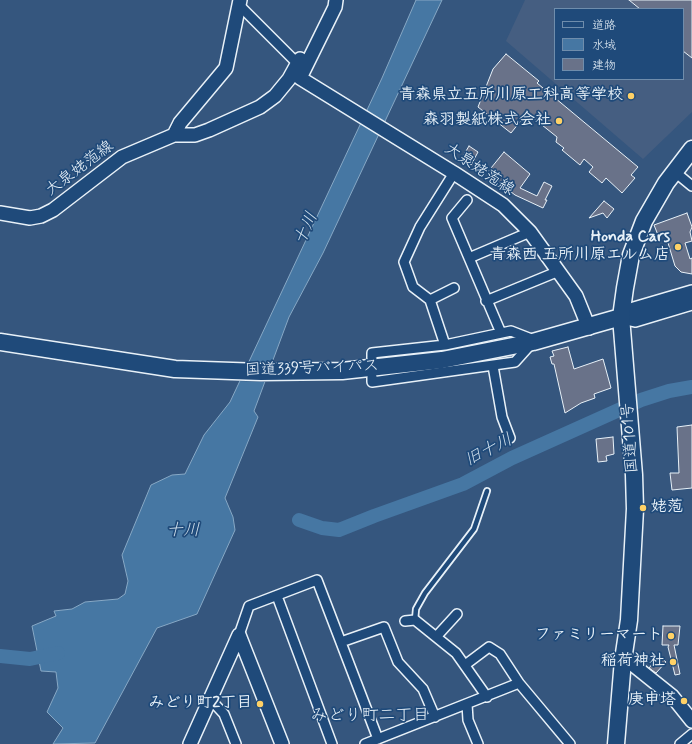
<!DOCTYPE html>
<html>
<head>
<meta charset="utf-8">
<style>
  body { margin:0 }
  #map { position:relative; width:692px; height:744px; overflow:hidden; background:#35567e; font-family:Mynerve,"Klee One",sans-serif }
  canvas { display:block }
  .legend { position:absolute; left:554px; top:8px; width:130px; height:72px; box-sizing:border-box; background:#1f4a7a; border:1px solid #6f8dac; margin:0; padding:5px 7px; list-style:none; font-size:12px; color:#e8f1f8 }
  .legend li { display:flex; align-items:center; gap:8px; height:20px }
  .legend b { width:20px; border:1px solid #6f8dac }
</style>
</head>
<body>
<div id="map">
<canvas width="692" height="744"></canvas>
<ul class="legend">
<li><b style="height:5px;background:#1f4a7a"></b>道路</li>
<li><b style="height:11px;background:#4677a3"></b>水域</li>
<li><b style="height:11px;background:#697289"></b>建物</li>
</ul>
</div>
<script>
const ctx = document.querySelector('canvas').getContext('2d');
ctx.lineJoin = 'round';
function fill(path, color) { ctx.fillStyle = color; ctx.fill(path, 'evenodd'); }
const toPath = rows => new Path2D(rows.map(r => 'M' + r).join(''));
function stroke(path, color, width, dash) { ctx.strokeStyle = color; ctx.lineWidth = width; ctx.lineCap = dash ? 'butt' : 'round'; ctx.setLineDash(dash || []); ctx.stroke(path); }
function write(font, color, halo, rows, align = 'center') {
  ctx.font = font + ' Mynerve,"Klee One",sans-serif'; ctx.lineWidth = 3.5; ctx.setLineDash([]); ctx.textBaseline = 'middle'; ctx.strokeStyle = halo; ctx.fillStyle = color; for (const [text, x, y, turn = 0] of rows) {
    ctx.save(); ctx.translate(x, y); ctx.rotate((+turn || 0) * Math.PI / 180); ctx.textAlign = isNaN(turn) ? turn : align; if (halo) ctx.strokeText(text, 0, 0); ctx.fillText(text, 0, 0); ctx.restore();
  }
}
fill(toPath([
  [525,0,692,0,692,112,643,159,506,41],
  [555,9,683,9,683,79,555,79]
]), '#455e81');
const water = toPath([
  [416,0,442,0,323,253,289,317,254,411,258,417,225,498,233,517,235,530,197,614,157,628,95,743,53,744,63,728,47,712,58,688,56,672,41,671,32,626,56,616,54,611,72,609,85,602,118,599,125,594,128,581,122,555,151,485,172,475,185,474,204,435,230,402,382,78,416,0]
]);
fill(water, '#4677a3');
stroke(water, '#87a8c5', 1);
fill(toPath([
  [248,362,275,362,267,382,238,381]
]), '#35567e');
stroke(toPath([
  [299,520,322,528,339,530,374,516,463,484,512,458,641,400,669,391,692,387],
  [0,656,30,659,58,653]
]), '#4677a3', 14);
const building = toPath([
  [629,0,692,0,692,58,683,51,683,9,640,9,629,0],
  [506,54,539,81,537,83,638,167,631,175,635,178,622,193,606,178,602,183,589,172,593,167,584,159,580,165,562,150,564,148,556,142,557,137,527,113,511,133,478,107,493,69,506,54],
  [469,146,478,152,471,165,462,158,469,146],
  [504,152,530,174,520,188,537,196,544,182,552,186,545,200,547,200,543,208,515,195,487,173,504,152],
  [604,201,614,209,607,218,603,213,589,218,604,201],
  [687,213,692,227,690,232,692,241,685,243,690,259,692,258,692,274,681,272,675,266,665,233,658,235,654,225,687,213],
  [568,347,574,369,603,359,611,388,594,394,595,398,581,403,565,413,554,364,552,364,550,357,554,356,552,351,568,347],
  [692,425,692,488,672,490,670,473,679,473,677,427,692,425],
  [613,437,614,454,606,456,607,461,598,462,596,439,613,437],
  [663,626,680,626,678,645,674,645,680,674,675,675,668,647,669,645,662,645,663,626],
  [659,656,666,662,656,673,649,668,659,656]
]);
fill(building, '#697289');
stroke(building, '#e8f1f8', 1);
const lane = toPath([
  [415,620,416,609,425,593,474,529,487,491]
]);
const street = toPath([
  [239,5,298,64],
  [675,172,692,186],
  [467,200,452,218,501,333],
  [469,258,530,232],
  [430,300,454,288],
  [486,301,559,271],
  [445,345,430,300,413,287,404,262,420,227,454,173],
  [372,358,372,353,445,345,511,331,534,340],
  [493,366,502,417,510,438],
  [372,377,372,382,515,362,532,343],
  [277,596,332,744],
  [405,621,415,620,456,653,487,697],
  [239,635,249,606,317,580,378,739],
  [436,637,457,614],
  [341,642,384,627,398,662,423,689,435,717],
  [465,665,489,647,500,654,519,683],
  [211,700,224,714,236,744],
  [467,704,468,720,478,744],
  [365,744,519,683,570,744],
  [680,744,692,734]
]);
const secondary = toPath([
  [336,0,335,7,300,78,454,173,503,205,530,232,576,296,589,328],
  [174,135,180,123,226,68,240,0],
  [0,213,30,218,41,216,53,210,122,157,174,135,195,135,209,130,260,107,275,96,289,79,300,59],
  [621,317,634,309,692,292],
  [621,317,635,320,692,303],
  [239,635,282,744],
  [623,660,632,664,672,696,692,721],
  [190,744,239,635]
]);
const highway = toPath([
  [0,342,175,369,261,372,342,371,442,360,533,342,621,317],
  [616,744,623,660,629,620,635,509,634,475,621,317,625,288,631,255,644,221,666,183,692,149]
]);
stroke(lane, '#e8f1f8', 8);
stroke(street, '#e8f1f8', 12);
stroke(secondary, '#e8f1f8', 16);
stroke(highway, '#e8f1f8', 19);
stroke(lane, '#1f4a7a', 4.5);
stroke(street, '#1f4a7a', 9);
stroke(secondary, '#1f4a7a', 13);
stroke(highway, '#1f4a7a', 16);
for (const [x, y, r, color] of [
  [631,96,4,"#ffd166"],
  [559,121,4,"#ffd166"],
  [678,247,4,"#ffd166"],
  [643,508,4,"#ffd166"],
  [671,636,4,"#ffd166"],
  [673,662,4,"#ffd166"],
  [684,701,4,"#ffd166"],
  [260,704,4,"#ffd166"]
]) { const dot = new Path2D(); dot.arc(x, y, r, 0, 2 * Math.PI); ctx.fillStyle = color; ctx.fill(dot); stroke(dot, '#1f4a7a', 1.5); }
write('bold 16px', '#e8f1f8', '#1f4a7a', [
  ["青森県立五所川原工科高等学校",623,96],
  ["森羽製紙株式会社",551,121],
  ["Honda Cars",670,238],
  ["青森西 五所川原エルム店",670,256],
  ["姥萢",651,508,"left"],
  ["ファミリーマート",663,636],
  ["稲荷神社",665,662],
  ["庚申塔",676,701],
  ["みどり町2丁目",252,704]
], 'right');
write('16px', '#e8f1f8', '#1f4a7a', [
  ["大泉姥萢線",80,169,-37],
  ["大泉姥萢線",479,170,34],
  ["国道339号バイパス",312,369,-2],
  ["国道101号",631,438,-94]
]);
write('italic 17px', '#d0dfeb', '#1f4a7a', [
  ["十川",307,229,-66],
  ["旧十川",489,451,-27],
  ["十川",183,531]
]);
write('17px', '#e8f1f8', '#1f4a7a', [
  ["みどり町二丁目",370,716]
]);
</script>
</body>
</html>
